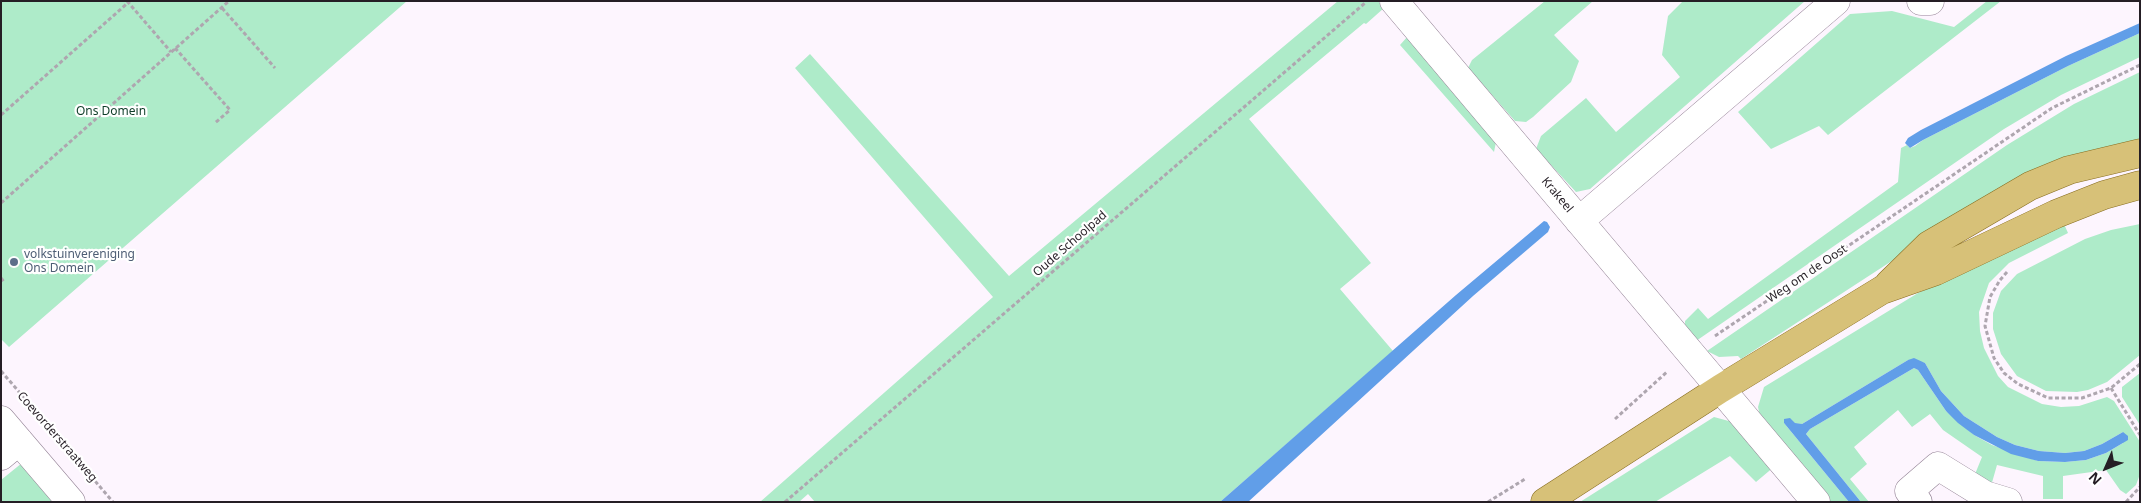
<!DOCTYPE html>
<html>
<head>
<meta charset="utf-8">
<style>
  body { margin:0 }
  #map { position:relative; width:2141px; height:503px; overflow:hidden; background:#fdf5fe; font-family:"Noto Sans",sans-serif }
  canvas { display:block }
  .frame { position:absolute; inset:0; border:2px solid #251e25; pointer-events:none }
  .north { position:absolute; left:2081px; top:443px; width:50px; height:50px; -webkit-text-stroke:4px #fff; paint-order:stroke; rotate:226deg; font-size:14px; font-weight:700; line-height:20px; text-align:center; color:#251e25 }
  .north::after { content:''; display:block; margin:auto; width:18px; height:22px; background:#251e25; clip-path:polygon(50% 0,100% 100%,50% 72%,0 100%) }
</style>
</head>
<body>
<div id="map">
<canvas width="2141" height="503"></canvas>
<div class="frame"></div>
<div class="north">N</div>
</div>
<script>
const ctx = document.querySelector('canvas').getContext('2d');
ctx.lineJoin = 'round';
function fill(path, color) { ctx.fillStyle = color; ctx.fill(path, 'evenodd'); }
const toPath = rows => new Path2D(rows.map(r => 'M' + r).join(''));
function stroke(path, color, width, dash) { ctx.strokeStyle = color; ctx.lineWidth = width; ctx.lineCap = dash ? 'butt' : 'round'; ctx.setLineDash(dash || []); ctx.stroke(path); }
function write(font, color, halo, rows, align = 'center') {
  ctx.font = font + ' "Noto Sans",sans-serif'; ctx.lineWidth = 4.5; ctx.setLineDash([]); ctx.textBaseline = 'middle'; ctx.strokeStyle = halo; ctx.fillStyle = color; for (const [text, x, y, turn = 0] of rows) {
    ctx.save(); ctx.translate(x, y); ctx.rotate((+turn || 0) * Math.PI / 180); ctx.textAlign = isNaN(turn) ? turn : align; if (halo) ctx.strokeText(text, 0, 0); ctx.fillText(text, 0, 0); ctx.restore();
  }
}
fill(toPath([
  [1,1,407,1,9,347,1,339],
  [1338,1,1378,1,1384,8,1366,24,1364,23,1249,119,1371,263,1340,289,1393,351,1220,502,815,502,808,494,799,502,760,502,993,297,795,68,810,54,1009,276],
  [1545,1,1593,1,1554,35,1579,61,1571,82,1533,117,1526,122,1515,121,1468,68,1472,60],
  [1683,1,1805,1,1590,189,1576,192,1536,149,1541,136,1586,98,1616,132,1680,77,1662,55,1668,16],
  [1987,1,2001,1,1828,135,1819,126,1771,149,1738,112,1850,14,1892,11,1954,27],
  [2140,33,2140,57,2061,95,2004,129,1696,341,1685,328,1685,321,1698,308,1708,319,1898,182,1901,148,1907,145,1910,148,1915,146,1923,140,2068,66],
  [1408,36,1496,142,1494,152,1400,45],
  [2140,72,2140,143,1981,203,1741,359,1738,356,1719,357,1707,351,2007,145,2074,104],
  [2064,224,2068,233,2009,263,1989,283,1979,312,1980,331,1984,348,1998,376,2008,387,2042,404,2061,407,2079,406,2107,397,2114,401,2140,442,2140,474,2136,485,2126,494,2120,490,2106,470,2063,476,2063,499,2043,499,2043,476,1997,465,1991,486,1973,479,1982,457,1943,430,1930,414,1912,427,1898,410,1854,447,1867,464,1850,479,1869,502,1861,502,1806,434,1810,429,1914,368,1918,370,1946,411,1974,435,1992,445,2038,461,2065,462,2086,460,2106,453,2123,443,2123,432,2102,444,2084,451,2065,453,2039,451,2015,445,1997,437,1964,416,1941,391,1925,363,1908,360,1802,424,1784,423,1849,502,1826,502,1760,417,1758,407,1764,387,1918,293],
  [2140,224,2140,355,2107,382,2088,390,2077,392,2046,391,2017,376,2001,354,1993,329,1993,313,2001,291,2017,274,2085,239,2111,230],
  [2140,373,2140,425,2122,397,2122,387],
  [1714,417,1736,423,1775,466,1756,482,1730,456,1655,502,1580,502],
  [22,463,58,502,1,502,1,480]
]), '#aeebc9');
fill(toPath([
  [2140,23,2140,33,2068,66,1923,140,1910,148,1905,143,1908,138,1921,130,2066,56],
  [1544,221,1547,222,1550,227,1548,232,1473,296,1248,502,1220,502,1456,295],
  [1914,358,1925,363,1941,391,1964,416,1997,437,2015,445,2039,451,2065,453,2084,451,2102,444,2123,432,2128,436,2128,440,2106,453,2086,460,2065,462,2038,461,2011,454,1974,435,1958,423,1946,411,1918,370,1914,368,1810,429,1806,434,1861,502,1849,502,1784,423,1784,419,1790,418,1795,423,1802,424,1908,360]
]), '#619ee8');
const minor = toPath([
  [1394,1,1816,502],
  [1921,1,1930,1],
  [1579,221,1836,1],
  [1,420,71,502],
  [1,456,19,441],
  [1918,502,1909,491,1938,466,1985,495,2008,502]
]);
const major = toPath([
  [1889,284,1929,245,2030,186,2069,170,2140,153],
  [1545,502,1720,389,1882,290,1936,271,2056,214,2104,195,2140,185]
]);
stroke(minor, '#938295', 29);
stroke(major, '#876d20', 29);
stroke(toPath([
  [127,1,171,52],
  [222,8,275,68],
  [175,48,230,110,215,123],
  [1,115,130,1],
  [1,203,229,1],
  [2007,272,2000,280,1990,297,1985,326,1994,358,2004,373,2018,384,2048,398,2082,398,2111,388,2140,364],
  [1,278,4,282],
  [1715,336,2052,108,2140,65],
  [1,371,27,401],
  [2111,388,2140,435],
  [36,412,113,502],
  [1615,419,1668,371],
  [785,502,1365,3],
  [1488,502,1525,479],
  [2126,502,2140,487]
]), '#aea6af', 3, [4, 2.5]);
stroke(minor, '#fff', 28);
stroke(major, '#d7c178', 28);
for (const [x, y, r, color] of [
  [14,262,5,"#5c6f8a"]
]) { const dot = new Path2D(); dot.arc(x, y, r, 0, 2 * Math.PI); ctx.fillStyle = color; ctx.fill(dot); stroke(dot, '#fff', 2); }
write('12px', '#0e3d28', '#fff', [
  ["Ons Domein",111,112]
]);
write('12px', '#251e25', '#fff', [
  ["Krakeel",1557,195,50],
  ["Oude Schoolpad",1070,244,-41],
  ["Weg om de Oost",1807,274,-34],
  ["Coevorderstraatweg",57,437,49]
]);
write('12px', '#4e5e75', '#fff', [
  ["volkstuinvereniging",24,255],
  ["Ons Domein",24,269]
], 'left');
</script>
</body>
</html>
